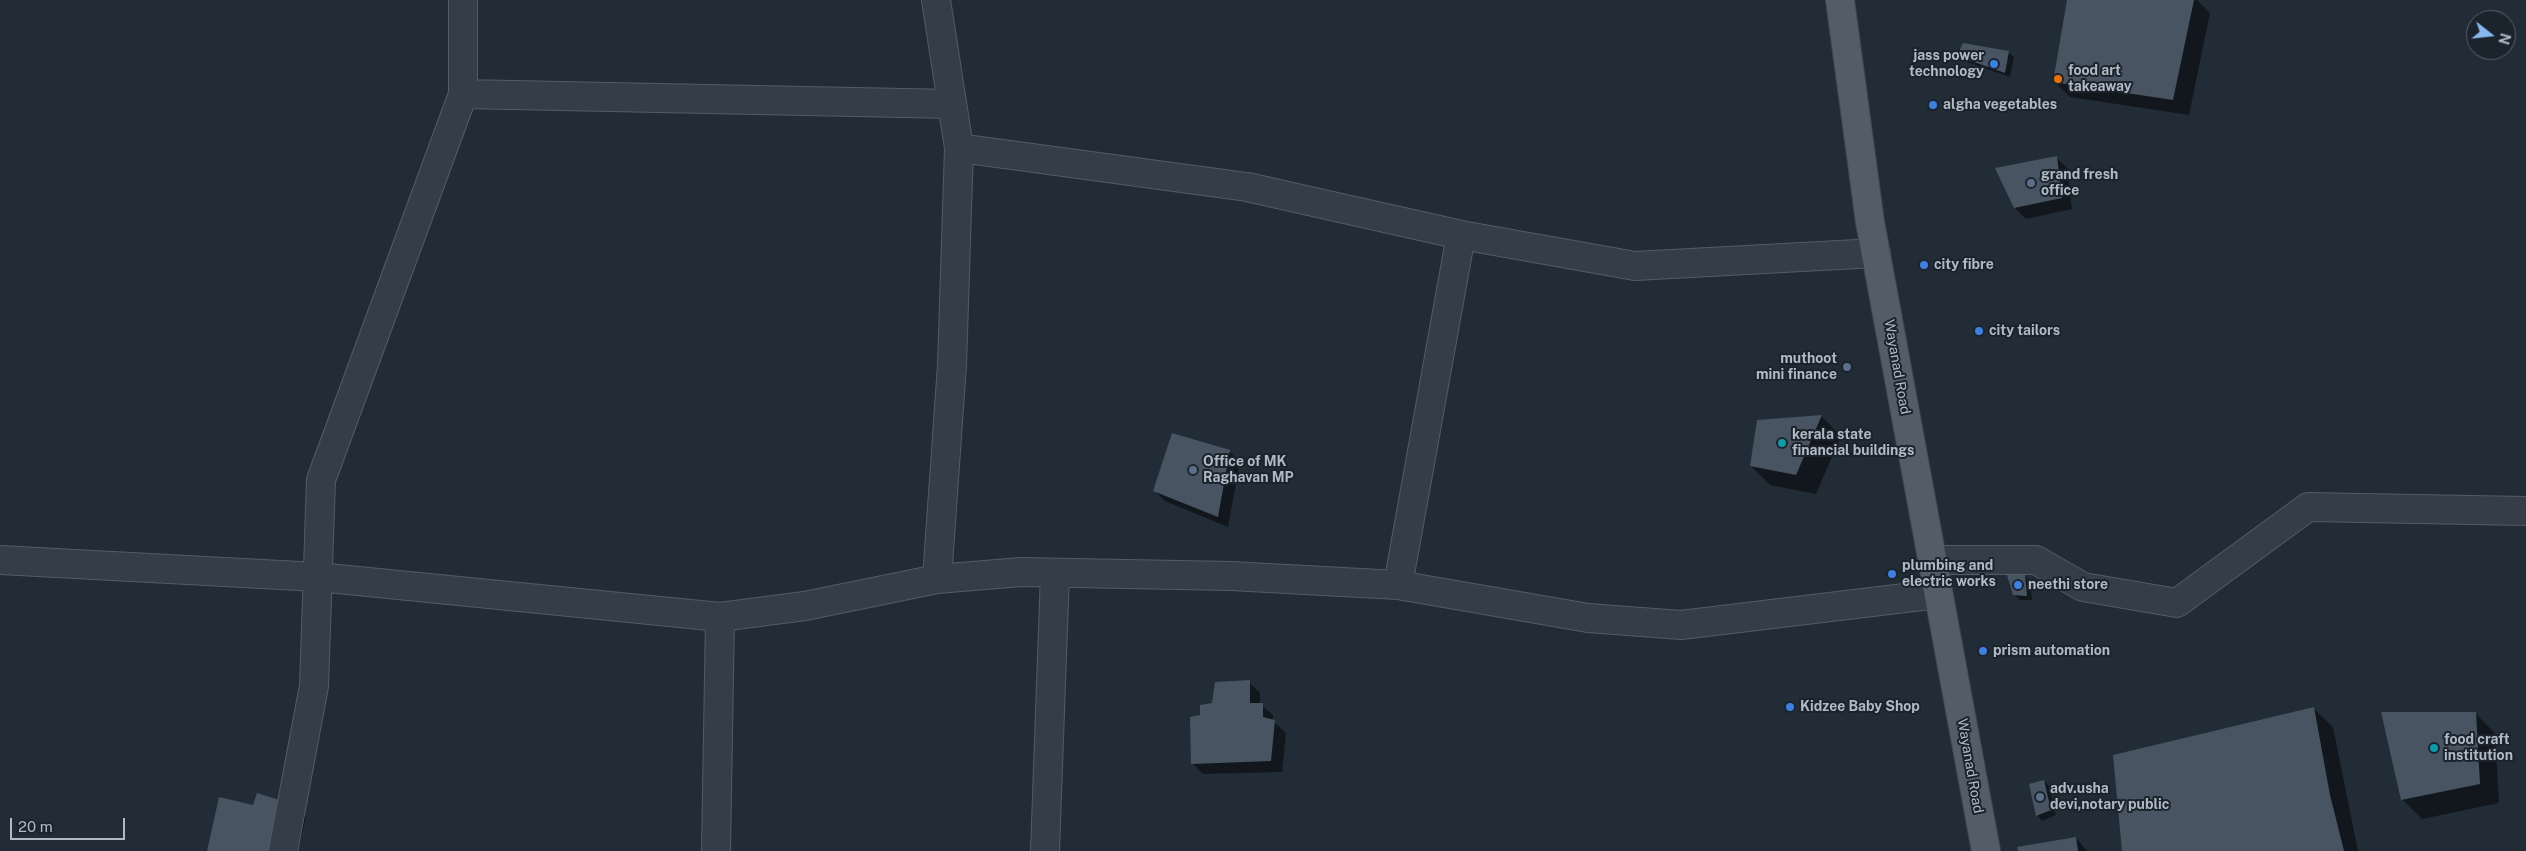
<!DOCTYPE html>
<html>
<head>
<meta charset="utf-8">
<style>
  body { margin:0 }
  #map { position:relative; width:2526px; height:851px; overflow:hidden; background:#222c37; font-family:"Public Sans",sans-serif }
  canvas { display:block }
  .north { position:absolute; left:2466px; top:10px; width:50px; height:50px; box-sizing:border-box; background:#1b232c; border:1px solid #575f69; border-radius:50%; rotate:106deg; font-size:14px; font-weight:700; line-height:20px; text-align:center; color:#b0b9c4 }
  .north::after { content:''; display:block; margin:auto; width:18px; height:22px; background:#88b7f2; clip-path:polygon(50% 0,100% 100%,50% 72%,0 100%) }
  .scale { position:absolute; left:10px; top:818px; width:115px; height:22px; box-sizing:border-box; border:2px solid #b0b9c4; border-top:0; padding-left:6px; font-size:15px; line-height:18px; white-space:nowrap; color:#b0b9c4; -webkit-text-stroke:4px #1b232c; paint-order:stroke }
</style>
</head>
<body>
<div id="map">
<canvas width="2526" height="851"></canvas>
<div class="north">N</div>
<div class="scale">20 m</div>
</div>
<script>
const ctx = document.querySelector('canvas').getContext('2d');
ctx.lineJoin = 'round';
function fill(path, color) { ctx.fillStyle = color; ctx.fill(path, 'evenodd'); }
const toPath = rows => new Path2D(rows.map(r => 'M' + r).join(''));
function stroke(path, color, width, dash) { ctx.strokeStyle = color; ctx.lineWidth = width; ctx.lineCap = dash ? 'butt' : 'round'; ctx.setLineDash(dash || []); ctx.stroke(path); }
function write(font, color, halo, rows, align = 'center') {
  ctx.font = font + ' "Public Sans",sans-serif'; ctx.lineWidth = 4; ctx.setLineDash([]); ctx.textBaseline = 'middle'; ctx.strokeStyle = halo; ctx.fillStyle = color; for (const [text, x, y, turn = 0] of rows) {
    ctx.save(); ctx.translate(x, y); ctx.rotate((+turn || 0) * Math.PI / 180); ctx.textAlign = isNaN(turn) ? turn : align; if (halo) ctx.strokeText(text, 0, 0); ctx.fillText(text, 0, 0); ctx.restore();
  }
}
fill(toPath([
  [2069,0,2197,0,2210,13,2189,115,2070,97,2055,82],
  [2008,52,2014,57,2010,77,1964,61,1958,56],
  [2056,157,2067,168,2072,209,2026,219,2015,208],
  [1822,417,1841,436,1816,494,1770,485,1751,466,1758,421],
  [1229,451,1240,462,1228,527,1165,501,1154,490],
  [2025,576,2030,581,2032,600,2020,600,2014,594],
  [1249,682,1260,693,1260,704,1273,715,1273,721,1286,733,1282,772,1203,774,1192,763,1201,716,1213,704],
  [2313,708,2333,727,2358,851,2123,851],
  [2476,714,2495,733,2499,803,2422,819,2402,799],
  [2044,781,2049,786,2056,815,2042,821,2037,815],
  [254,806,295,806,306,817,298,851,208,851],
  [2076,838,2087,851,2020,851]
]), '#0007');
fill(toPath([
  [2067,0,2194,0,2173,100,2053,82],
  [1963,43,2009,51,2005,73,1957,56],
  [2057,156,2062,198,2014,208,1995,168],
  [1822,415,1796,475,1750,466,1757,420],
  [1172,433,1230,450,1218,517,1153,491],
  [2007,575,2025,575,2027,596,2013,595],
  [1250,680,1250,703,1263,703,1263,717,1275,720,1271,761,1191,764,1190,717,1200,715,1200,705,1212,703,1215,682],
  [2314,707,2330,795,2344,851,2122,851,2113,755],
  [2381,712,2476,712,2480,784,2401,800],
  [2044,780,2051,810,2036,816,2029,784],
  [257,793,295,805,285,851,207,851,219,797,253,805],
  [2076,837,2078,851,2018,851,2017,847]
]), '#485461');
const minor = toPath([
  [463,0,463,94,952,104],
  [936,0,959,148,1247,187,1461,235,1635,266,1876,253],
  [0,560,318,577,720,617],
  [1932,560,2036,560,2083,587,2177,603,2308,507,2526,511],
  [937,579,952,365,959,148],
  [1398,585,1461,235],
  [283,851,314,686,321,480,463,94],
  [716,851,720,617,805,606,937,579,1021,572,1231,576,1398,585,1588,618,1681,625,1938,594],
  [1045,851,1055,573]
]);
const primary = toPath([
  [1840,0,1870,222,1986,851]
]);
stroke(minor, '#535c66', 30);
stroke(primary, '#3f4751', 30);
stroke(minor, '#353e48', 28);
stroke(primary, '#535d68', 28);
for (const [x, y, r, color] of [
  [1994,64,5,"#3f7fe0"],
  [2058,79,5,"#e8710a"],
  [1933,105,5,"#3f7fe0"],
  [2031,183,5,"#5c6f8a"],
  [1924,265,5,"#3f7fe0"],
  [1979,331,5,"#3f7fe0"],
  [1847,367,5,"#5c6f8a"],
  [1782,443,5,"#0f9aa8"],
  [1193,470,5,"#5c6f8a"],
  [1892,574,5,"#3f7fe0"],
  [2018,585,5,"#3f7fe0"],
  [1983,651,5,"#3f7fe0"],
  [1790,707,5,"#3f7fe0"],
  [2434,748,5,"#0f9aa8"],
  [2040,797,5,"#5c6f8a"]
]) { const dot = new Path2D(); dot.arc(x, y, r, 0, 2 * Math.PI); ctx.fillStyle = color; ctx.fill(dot); stroke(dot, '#1b232c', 2); }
write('bold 14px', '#b0b9c4', '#1b232c', [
  ["jass power",1984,56,"right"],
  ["technology",1984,72,"right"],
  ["food art",2068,71],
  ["takeaway",2068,87],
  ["algha vegetables",1943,105],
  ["grand fresh",2041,175],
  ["office",2041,191],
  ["city fibre",1934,265],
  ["city tailors",1989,331],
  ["muthoot",1837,359,"right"],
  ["mini finance",1837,375,"right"],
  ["kerala state",1792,435],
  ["financial buildings",1792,451],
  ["Office of MK",1203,462],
  ["Raghavan MP",1203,478],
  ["plumbing and",1902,566],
  ["electric works",1902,582],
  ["neethi store",2028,585],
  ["prism automation",1993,651],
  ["Kidzee Baby Shop",1800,707],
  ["food craft",2444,740],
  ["institution",2444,756],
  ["adv.usha",2050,789],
  ["devi,notary public",2050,805]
], 'left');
write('14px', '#b0b9c4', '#1b232c', [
  ["Wayanad Road",1897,367,80],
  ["Wayanad Road",1970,766,80]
]);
</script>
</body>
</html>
